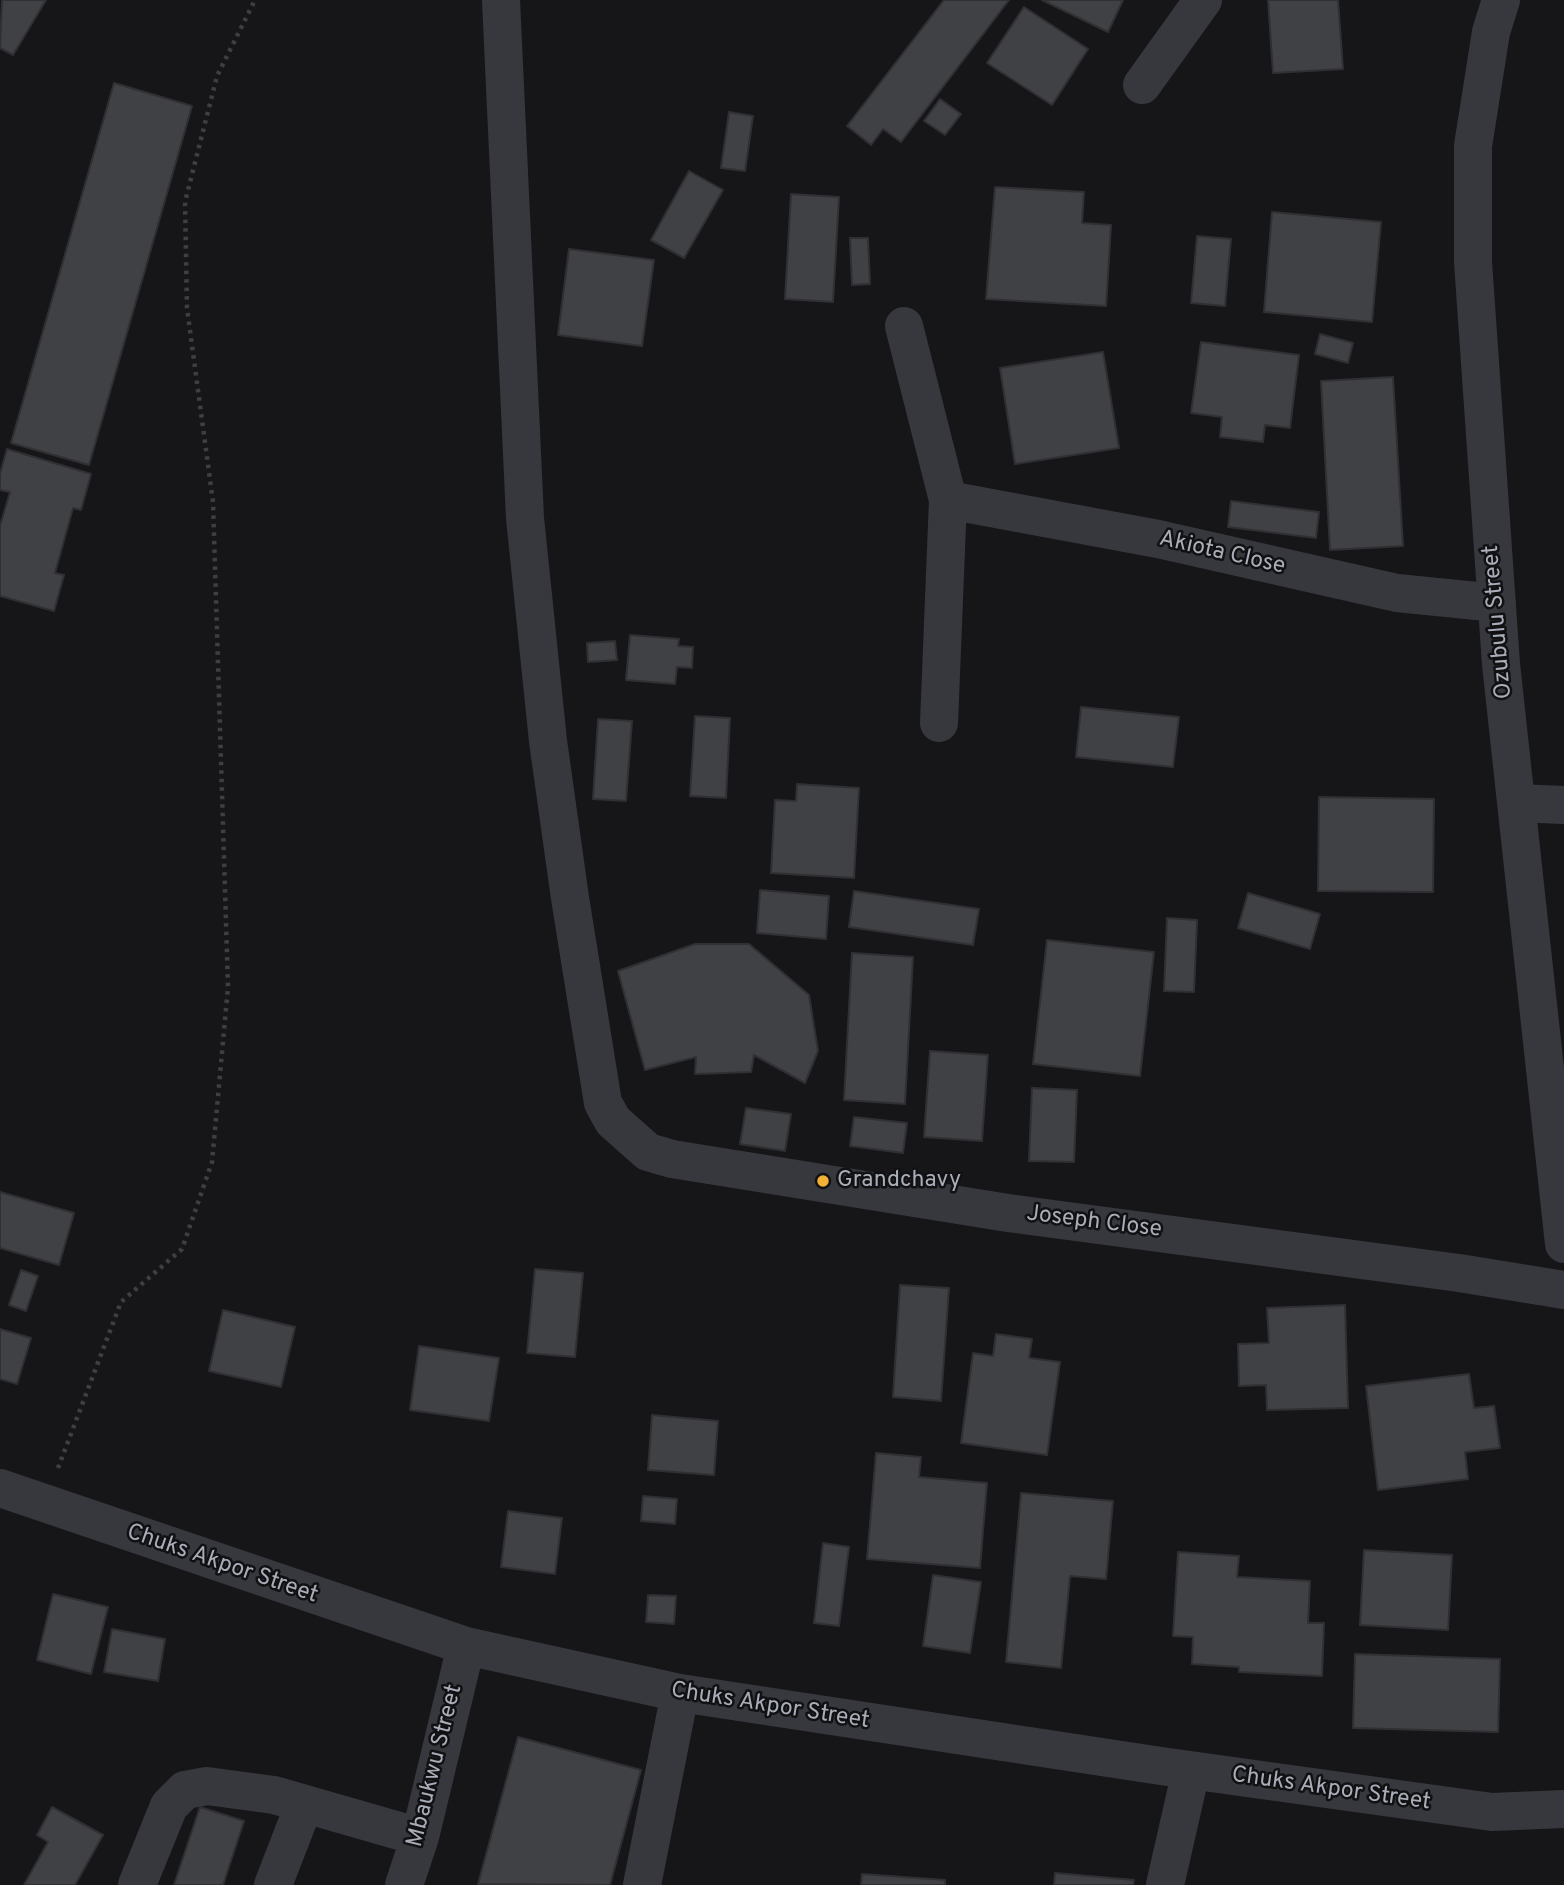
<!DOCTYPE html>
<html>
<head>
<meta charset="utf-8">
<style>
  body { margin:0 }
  canvas { display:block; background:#161618 }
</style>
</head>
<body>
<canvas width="1564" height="1885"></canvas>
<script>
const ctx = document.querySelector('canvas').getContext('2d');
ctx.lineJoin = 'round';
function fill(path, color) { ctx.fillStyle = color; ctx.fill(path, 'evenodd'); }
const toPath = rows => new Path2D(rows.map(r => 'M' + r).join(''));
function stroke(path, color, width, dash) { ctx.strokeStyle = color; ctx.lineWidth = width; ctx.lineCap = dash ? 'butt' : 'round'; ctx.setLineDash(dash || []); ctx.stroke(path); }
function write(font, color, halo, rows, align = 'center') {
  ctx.font = font + ' Overpass,sans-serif'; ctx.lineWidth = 5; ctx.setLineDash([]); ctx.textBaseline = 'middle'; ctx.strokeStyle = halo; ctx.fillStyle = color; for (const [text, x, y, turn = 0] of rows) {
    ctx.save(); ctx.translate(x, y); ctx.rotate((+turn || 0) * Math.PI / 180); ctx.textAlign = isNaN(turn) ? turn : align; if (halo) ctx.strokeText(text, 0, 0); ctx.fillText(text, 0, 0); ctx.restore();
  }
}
const building = toPath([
  [2,0,46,0,13,55,0,48,2,0],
  [944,0,1009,0,901,142,883,129,871,145,847,126,944,0],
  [1042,0,1123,0,1108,32,1042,0],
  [1268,0,1338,0,1343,69,1273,73,1268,0],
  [1024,7,1088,49,1052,105,987,63,1024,7],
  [114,83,192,106,89,465,11,443,114,83],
  [940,99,961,114,945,135,924,121,940,99],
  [729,112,753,116,745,171,721,168,729,112],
  [689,171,723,190,684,258,651,240,689,171],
  [995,187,1084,192,1082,223,1111,225,1106,306,986,299,995,187],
  [791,194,839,197,833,302,785,299,791,194],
  [1272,212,1381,222,1372,322,1264,312,1272,212],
  [1197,236,1231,239,1225,306,1191,303,1197,236],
  [850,238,868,238,870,284,852,285,850,238],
  [569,249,654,260,642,346,558,335,569,249],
  [1320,334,1353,343,1348,363,1315,354,1320,334],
  [1201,342,1299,355,1290,428,1265,425,1263,442,1220,437,1222,417,1191,413,1201,342],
  [1103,352,1119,448,1015,464,1000,368,1103,352],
  [1393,377,1403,546,1330,550,1321,381,1393,377],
  [7,449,91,474,81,510,73,508,55,573,64,575,54,611,0,596,0,526,10,492,0,490,0,474,7,449],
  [1231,501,1319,512,1316,538,1228,527,1231,501],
  [630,635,679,639,678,646,693,647,692,668,677,667,675,684,626,680,630,635],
  [615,641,617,660,588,662,587,643,615,641],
  [1081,707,1179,717,1173,767,1076,757,1081,707],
  [695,716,730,718,726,798,690,796,695,716],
  [598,719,632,721,626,801,593,799,598,719],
  [797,784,859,788,854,878,771,873,775,800,796,801,797,784],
  [1319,797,1434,799,1433,892,1318,891,1319,797],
  [760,890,829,896,826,939,757,933,760,890],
  [854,891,979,909,973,945,849,927,854,891],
  [1248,893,1320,914,1310,949,1238,928,1248,893],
  [1167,918,1197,920,1194,992,1164,991,1167,918],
  [1047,940,1154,952,1140,1076,1033,1064,1047,940],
  [695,944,749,944,809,995,818,1051,805,1083,754,1055,751,1072,695,1074,696,1057,645,1070,618,971,695,944],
  [852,953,913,957,905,1104,844,1100,852,953],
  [930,1051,988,1055,982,1141,924,1137,930,1051],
  [1032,1088,1077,1090,1074,1162,1029,1161,1032,1088],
  [746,1108,791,1114,785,1151,740,1144,746,1108],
  [854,1117,907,1123,903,1153,850,1146,854,1117],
  [0,1192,74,1213,59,1265,0,1248,0,1192],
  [535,1269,583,1273,575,1357,527,1353,535,1269],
  [21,1270,38,1276,26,1311,9,1305,21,1270],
  [900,1285,949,1288,941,1401,893,1397,900,1285],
  [1345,1305,1348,1408,1267,1410,1266,1385,1239,1386,1238,1344,1269,1343,1267,1308,1345,1305],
  [223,1310,295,1327,281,1387,209,1371,223,1310],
  [0,1329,31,1338,17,1384,0,1379,0,1329],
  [996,1334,1032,1339,1029,1358,1060,1362,1047,1455,961,1443,973,1353,993,1356,996,1334],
  [419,1346,499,1358,489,1421,410,1410,419,1346],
  [1469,1374,1474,1408,1494,1406,1500,1448,1465,1452,1468,1479,1378,1490,1366,1386,1469,1374],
  [652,1415,718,1421,714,1475,648,1470,652,1415],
  [876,1453,921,1457,919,1477,987,1483,980,1568,867,1559,876,1453],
  [1021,1493,1113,1501,1106,1579,1070,1576,1061,1668,1006,1662,1021,1493],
  [643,1496,677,1499,675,1524,641,1521,643,1496],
  [508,1511,562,1518,555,1574,501,1567,508,1511],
  [823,1543,849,1547,839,1626,814,1623,823,1543],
  [1364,1550,1452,1555,1448,1630,1360,1625,1364,1550],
  [1178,1552,1239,1556,1237,1577,1310,1581,1308,1623,1324,1623,1322,1676,1239,1672,1239,1667,1192,1664,1193,1637,1173,1636,1178,1552],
  [933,1575,981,1582,970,1653,923,1646,933,1575],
  [53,1594,108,1607,91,1674,37,1660,53,1594],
  [648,1595,676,1596,674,1624,646,1622,648,1595],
  [112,1629,165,1639,158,1681,104,1672,112,1629],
  [1355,1654,1500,1659,1498,1732,1353,1728,1355,1654],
  [518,1737,641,1770,610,1885,478,1884,518,1737],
  [52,1807,103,1835,75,1885,24,1885,48,1842,37,1835,52,1807],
  [200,1807,244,1821,223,1885,174,1885,200,1807],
  [1055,1873,1134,1880,1133,1885,1054,1885,1055,1873],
  [862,1874,945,1880,945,1885,861,1885,862,1874]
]);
fill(building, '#404145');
stroke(building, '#303034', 2);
stroke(toPath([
  [58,1468,121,1302,182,1249,212,1162,228,987,213,502,187,308,185,202,217,76,255,0]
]), '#3d3f44', 4.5, [3.5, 5]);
stroke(toPath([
  [501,0,525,518,548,741,570,898,603,1103,613,1121,648,1152,672,1159,1008,1213,1459,1273,1564,1290],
  [1501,0,1491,32,1473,146,1473,262,1501,664,1564,1244],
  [1142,85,1203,0],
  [904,326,948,500,939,723],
  [948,500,1158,539,1397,593,1497,603],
  [1516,803,1564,805],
  [0,1488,466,1646,680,1693,1161,1766,1492,1812,1564,1809],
  [137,1885,169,1806,185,1790,207,1786,274,1795,420,1837],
  [273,1885,304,1805],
  [404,1885,420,1837,466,1646],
  [642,1885,680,1693],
  [1165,1885,1191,1771]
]), '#37383d', 38);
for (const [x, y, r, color] of [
  [823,1181,7,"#f2b134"]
]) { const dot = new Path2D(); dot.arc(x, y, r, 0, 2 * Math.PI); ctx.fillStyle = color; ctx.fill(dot); stroke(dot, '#111113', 2.5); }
write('23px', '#a8adb8', '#111113', [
  ["Akiota Close",1222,554,13],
  ["Ozubulu Street",1499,622,-95],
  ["Joseph Close",1094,1223,7],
  ["Chuks Akpor Street",222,1565,19],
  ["Chuks Akpor Street",770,1707,9],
  ["Mbaukwu Street",436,1766,-76],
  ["Chuks Akpor Street",1331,1790,8]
]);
write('23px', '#a8adb8', '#111113', [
  ["Grandchavy",837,1181]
], 'left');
</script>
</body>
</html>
